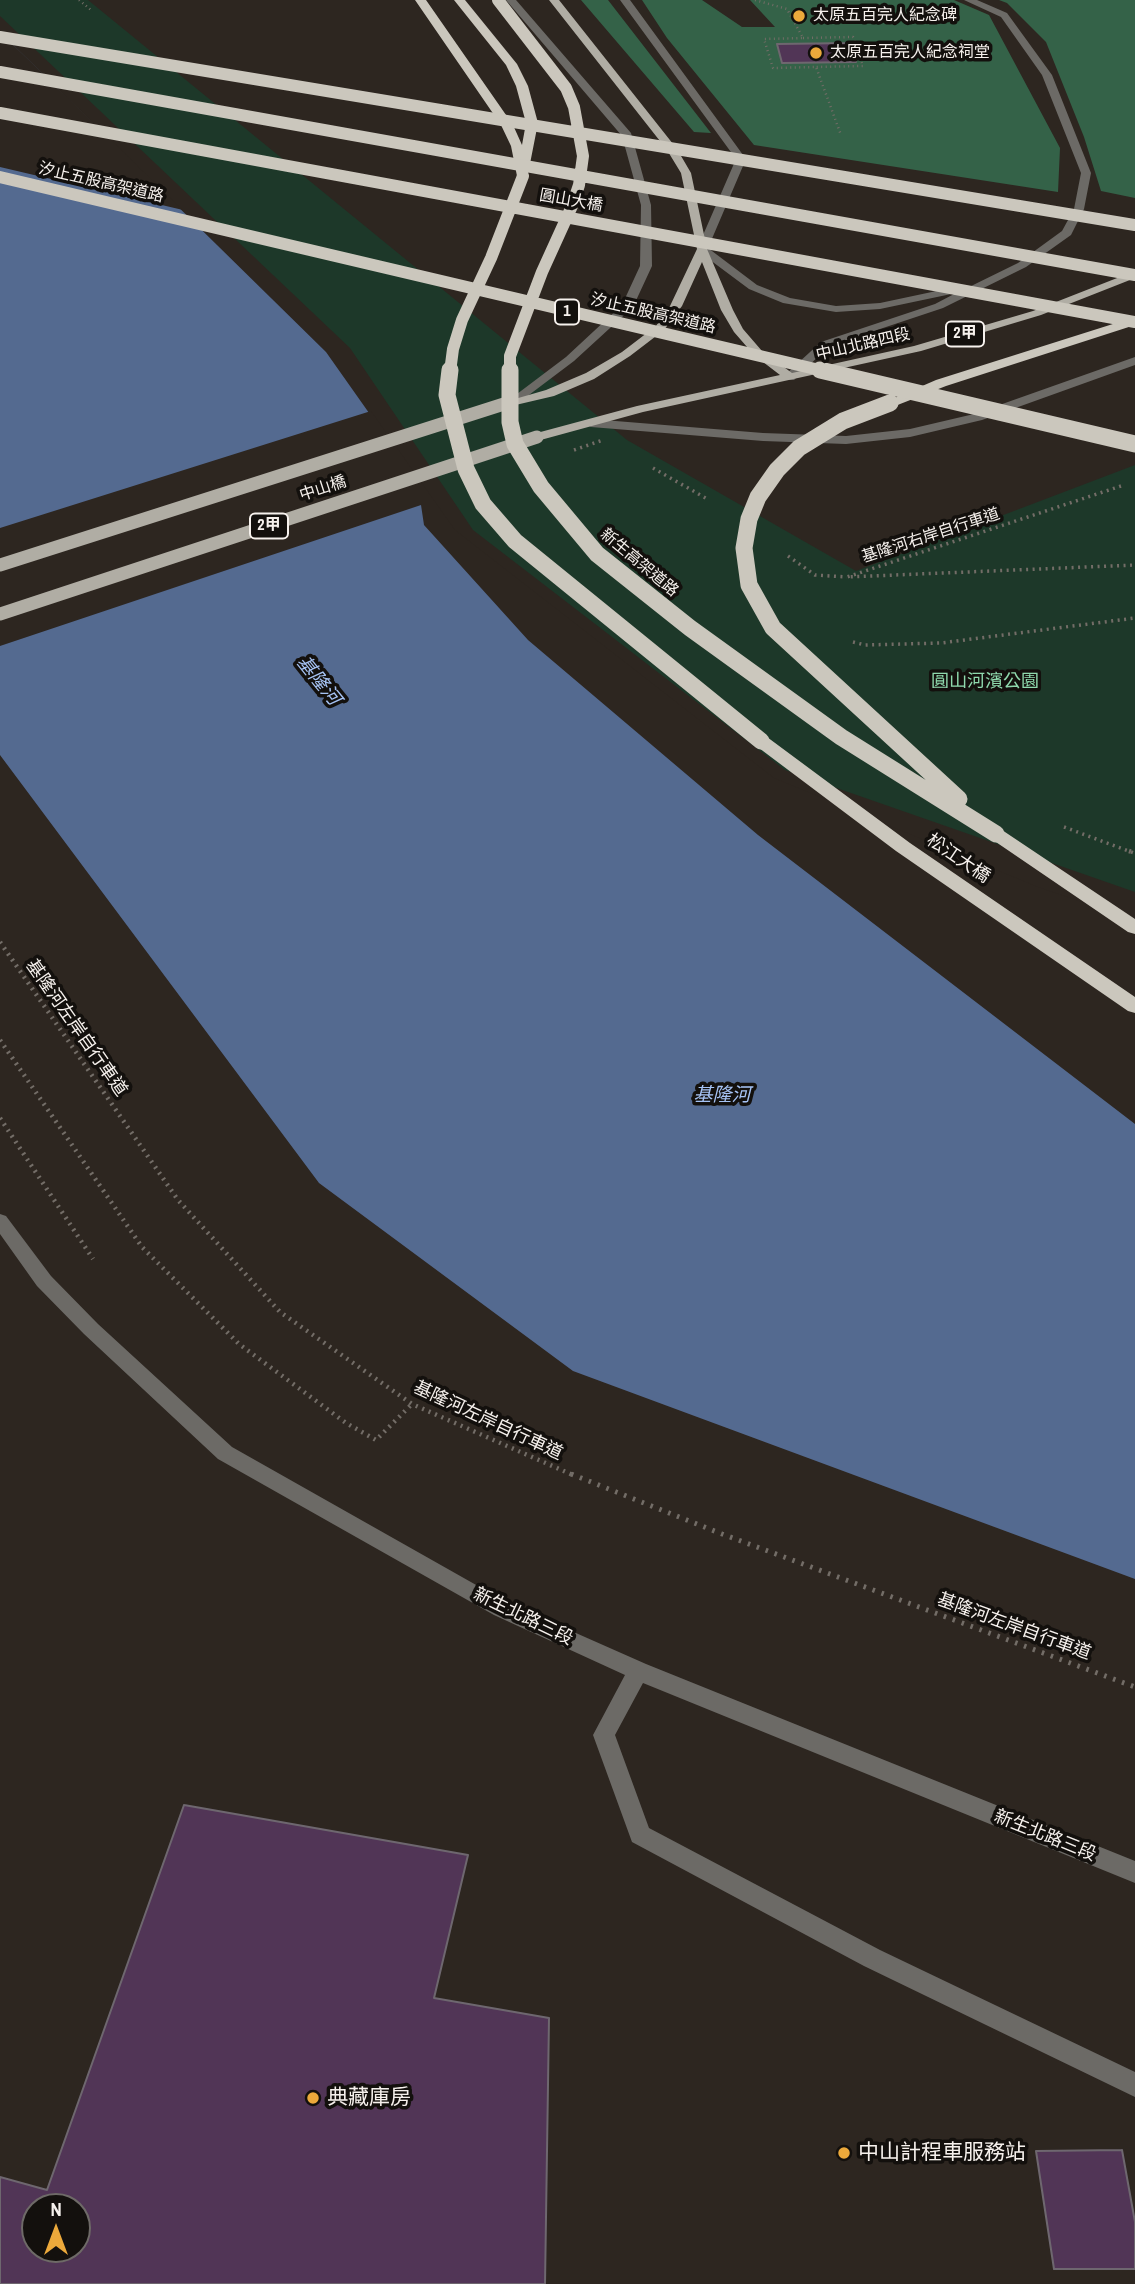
<!DOCTYPE html>
<html>
<head>
<meta charset="utf-8">
<style>
  body { margin:0 }
  #map { position:relative; width:1135px; height:2284px; overflow:hidden; background:#2d2620; font-family:"Archivo Narrow",sans-serif }
  canvas { display:block }
  .north { position:absolute; left:21px; top:2193px; width:70px; height:70px; box-sizing:border-box; background:#13100d; border:2px solid #6e6a67; border-radius:50%; rotate:0deg; font-size:19px; font-weight:700; line-height:28px; text-align:center; color:#f6f1ed }
  .north::after { content:''; display:block; margin:auto; width:24px; height:32px; background:#eca93b; clip-path:polygon(50% 0,100% 100%,50% 72%,0 100%) }
</style>
</head>
<body>
<div id="map">
<canvas width="1135" height="2284"></canvas>
<div class="north">N</div>
</div>
<script>
const ctx = document.querySelector('canvas').getContext('2d');
ctx.lineJoin = 'round';
function fill(path, color) { ctx.fillStyle = color; ctx.fill(path, 'evenodd'); }
const toPath = rows => new Path2D(rows.map(r => 'M' + r).join(''));
function stroke(path, color, width, dash) { ctx.strokeStyle = color; ctx.lineWidth = width; ctx.lineCap = dash ? 'butt' : 'round'; ctx.setLineDash(dash || []); ctx.stroke(path); }
function write(font, color, halo, rows, align = 'center') {
  ctx.font = font + ' "Archivo Narrow","Noto Sans TC",sans-serif'; ctx.lineWidth = 7; ctx.setLineDash([]); ctx.textBaseline = 'middle'; ctx.strokeStyle = halo; ctx.fillStyle = color; for (const [text, x, y, turn = 0] of rows) {
    ctx.save(); ctx.translate(x, y); ctx.rotate((+turn || 0) * Math.PI / 180); ctx.textAlign = isNaN(turn) ? turn : align; if (halo) ctx.strokeText(text, 0, 0); ctx.fillText(text, 0, 0); ctx.restore();
  }
}
fill(toPath([
  [0,0,88,0,627,440,856,571,1135,465,1135,892,785,770,473,530,350,348,0,16]
]), '#1d3829');
fill(toPath([
  [581,0,608,0,711,133,694,132],
  [642,0,702,0,742,27,775,27,750,0,954,0,989,15,1060,148,1058,192,754,145,667,38],
  [999,0,1135,0,1135,198,1101,191,1084,137,1046,42,1007,3]
]), '#346248');
fill(toPath([
  [0,32,326,352,453,532,772,781,1037,890,1135,924,1135,1579,573,1371,319,1183,0,755]
]), '#546a90');
fill(toPath([
  [0,32,183,210,0,167],
  [371,411,455,530,774,778,1038,887,1135,920,1135,1124,758,835,528,640,424,525,421,505,0,646,0,528]
]), '#2d2620');
const building = toPath([
  [850,43,856,62,782,63,777,44,850,43],
  [184,1805,468,1855,434,1998,549,2018,545,2284,0,2284,0,2177,47,2190,184,1805],
  [35,2207,77,2207,77,2249,35,2249,35,2207],
  [1122,2150,1135,2222,1135,2269,1054,2269,1036,2151,1122,2150]
]);
fill(building, '#513556');
stroke(building, '#6e676f', 2);
stroke(toPath([
  [79,0,91,10],
  [755,0,787,9,803,38,764,39,773,68,816,67,841,135],
  [803,38,853,37,863,66,816,67]
]), '#736d67', 2.5, [1, 3.5]);
stroke(toPath([
  [653,468,709,500],
  [1121,486,847,577,1135,565],
  [788,556,815,575,847,577],
  [853,642,865,645,941,643,1135,618],
  [1064,827,1134,853]
]), '#736d67', 3.5, [2, 4.5]);
stroke(toPath([
  [1129,851,1135,853],
  [0,942,178,1200,280,1312,412,1404,575,1476],
  [0,1040,142,1247,239,1344,346,1423,376,1440,412,1404],
  [0,1118,93,1259]
]), '#736d67', 4.5, [2, 5]);
stroke(toPath([
  [571,1474,722,1534,1135,1687]
]), '#736d67', 5, [2.5, 7]);
fill(toPath([
  [506,0,516,0,631,133,651,205,652,266,633,307,574,361,517,404,511,400,513,397,566,357,622,305,640,266,641,205,622,136,506,0],
  [620,0,630,0,746,159,708,248,757,285,790,298,836,306,880,303,960,286,965,289,1018,263,1062,231,1074,209,1081,173,1042,75,1001,17,964,0,977,0,1007,13,1052,75,1091,173,1084,209,1071,235,1026,267,943,308,829,346,794,380,786,380,786,374,821,342,935,304,956,293,880,309,836,312,783,303,749,289,698,251,697,249,736,159,620,0],
  [1135,357,1135,365,982,420,910,437,846,444,763,441,591,427,585,423,591,419,763,433,846,436,910,429,974,414,1135,357],
  [0,1214,6,1216,51,1276,98,1324,232,1447,508,1603,646,1664,1135,1861,1135,1883,643,1683,615,1735,649,1828,880,1950,1135,2072,1135,2097,864,1966,632,1842,593,1735,625,1675,494,1615,218,1459,84,1334,37,1286,0,1234,0,1214]
]), '#6c6a66');
fill(toPath([
  [549,0,559,0,677,149,691,173,707,249,733,310,743,329,762,351,792,373,914,346,1033,311,1135,271,1135,278,1041,315,921,351,643,412,537,441,533,440,533,434,637,406,780,375,754,355,734,332,721,310,702,262,682,306,664,330,630,356,594,379,554,396,507,407,501,403,546,390,586,373,622,352,656,326,670,306,697,249,681,173,667,150,549,0]
]), '#b0ada4');
fill(toPath([
  [415,0,426,0,513,125,522,145,526,123,516,86,506,65,454,0,465,0,517,64,528,86,538,123,527,179,519,179,517,176,511,146,501,125,415,0],
  [1135,317,1135,325,946,386,895,406,885,406,883,403,936,380,1135,317],
  [761,736,767,737,910,843,1135,997,1135,1013,1128,1011,896,851,755,745,752,741,755,737,761,736],
  [996,828,1002,830,1135,919,1135,934,1128,932,990,838,987,834,996,828]
]), '#cbc7bd');
stroke(toPath([
  [574,450,603,440]
]), '#736d67', 3.5, [2, 4.5]);
stroke(toPath([
  [0,565,507,403],
  [0,614,537,437]
]), '#b0ada4', 13);
stroke(toPath([
  [498,0,566,88,574,107,583,156,579,185,572,206,542,272,510,356,510,372],
  [0,37,1135,225],
  [0,72,1135,275],
  [0,113,1135,322],
  [0,177,828,372],
  [450,372,453,349,462,320,491,258,523,176]
]), '#cbc7bd', 12);
stroke(toPath([
  [450,370,447,395,466,469,483,504,515,541,761,741],
  [510,370,510,422,515,444,541,487,597,554,690,628,841,737,996,834],
  [820,370,1135,444],
  [890,403,843,421,799,448,777,470,758,497,749,519,744,548,749,585,773,628,959,799]
]), '#cbc7bd', 17);
for (const [x, y, r, color] of [
  [799,16,7,"#eca93b"],
  [816,53,7,"#eca93b"],
  [313,2098,7,"#eca93b"],
  [844,2153,7,"#eca93b"]
]) { const dot = new Path2D(); dot.arc(x, y, r, 0, 2 * Math.PI); ctx.fillStyle = color; ctx.fill(dot); stroke(dot, '#13100d', 2.5); }
write('16px', '#f6f1ed', '#13100d', [
  ["太原五百完人紀念碑",813,16],
  ["太原五百完人紀念祠堂",830,53]
], 'left');
write('16px', '#f6f1ed', '#13100d', [
  ["汐止五股高架道路",101,183,13],
  ["圓山大橋",571,201,10],
  ["汐止五股高架道路",653,314,13],
  ["中山北路四段",863,345,-13],
  ["中山橋",323,489,-18],
  ["基隆河右岸自行車道",931,536,-18],
  ["新生高架道路",639,563,40]
]);
for (const [x, y, w] of [
  [567,312,24],
  [965,334,38],
  [269,526,38]
]) { const box = new Path2D(); box.roundRect(x - w / 2, y - 12.5, w, 25, 5); ctx.fillStyle = '#13100d'; ctx.fill(box); stroke(box, '#f6f1ed', 2); }
write('bold 16px', '#f6f1ed', null, [
  ["1",567,312],
  ["2甲",965,334],
  ["2甲",269,526]
]);
write('18px', '#8fd9ad', '#13100d', [
  ["圓山河濱公園",985,682]
]);
write('18px', '#f6f1ed', '#13100d', [
  ["松江大橋",958,859,34],
  ["基隆河左岸自行車道",76,1028,55],
  ["基隆河左岸自行車道",488,1421,25],
  ["新生北路三段",523,1617,26],
  ["基隆河左岸自行車道",1014,1627,20],
  ["新生北路三段",1045,1836,22]
]);
write('italic 19px', '#a6c3f4', '#13100d', [
  ["基隆河",318,681,51],
  ["基隆河",722,1096]
]);
write('21px', '#f6f1ed', '#13100d', [
  ["典藏庫房",327,2098],
  ["中山計程車服務站",858,2153]
], 'left');
</script>
</body>
</html>
